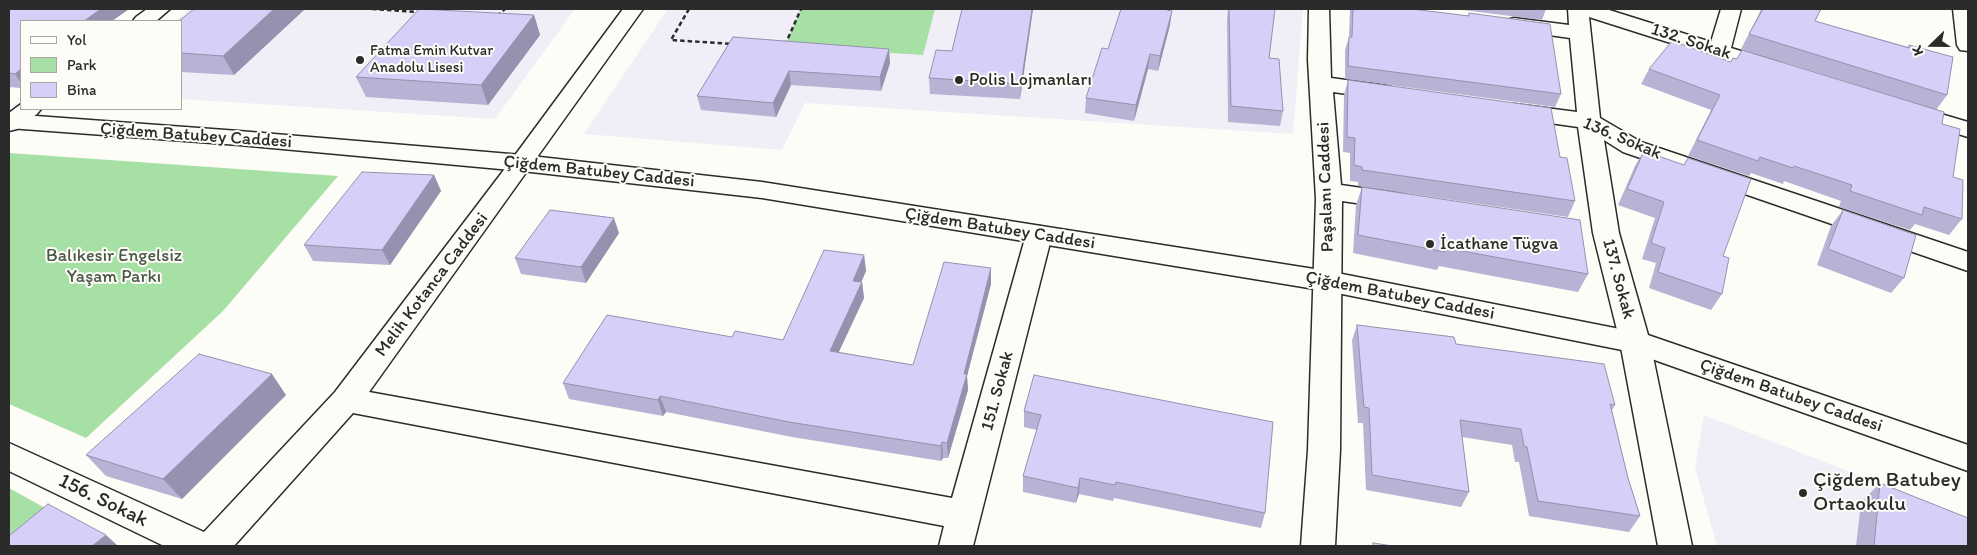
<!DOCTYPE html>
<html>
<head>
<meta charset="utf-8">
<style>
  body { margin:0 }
  #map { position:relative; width:1977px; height:555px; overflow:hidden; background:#fdfcf7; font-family:Itim,sans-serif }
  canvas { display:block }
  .frame { position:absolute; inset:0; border:10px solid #2b2b2b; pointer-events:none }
  .legend { position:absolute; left:20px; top:20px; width:162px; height:90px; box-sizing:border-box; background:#fdfcf7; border:1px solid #a9a8a5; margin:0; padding:6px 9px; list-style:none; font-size:15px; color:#2b2b2b }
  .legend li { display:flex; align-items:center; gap:10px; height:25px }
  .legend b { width:25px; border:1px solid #a9a8a5 }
  .north { position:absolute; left:1907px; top:20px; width:50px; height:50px; -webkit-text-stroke:4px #fdfcf7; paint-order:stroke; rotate:248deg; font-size:14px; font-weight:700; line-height:20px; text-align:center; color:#2b2b2b }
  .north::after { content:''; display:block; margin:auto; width:18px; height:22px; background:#2b2b2b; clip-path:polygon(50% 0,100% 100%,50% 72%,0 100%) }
</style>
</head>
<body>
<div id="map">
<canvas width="1977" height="555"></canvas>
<div class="frame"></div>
<ul class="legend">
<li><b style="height:6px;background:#fdfcf7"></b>Yol</li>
<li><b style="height:14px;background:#a6e0a5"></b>Park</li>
<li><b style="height:14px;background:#d6cff8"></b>Bina</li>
</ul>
<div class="north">K</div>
</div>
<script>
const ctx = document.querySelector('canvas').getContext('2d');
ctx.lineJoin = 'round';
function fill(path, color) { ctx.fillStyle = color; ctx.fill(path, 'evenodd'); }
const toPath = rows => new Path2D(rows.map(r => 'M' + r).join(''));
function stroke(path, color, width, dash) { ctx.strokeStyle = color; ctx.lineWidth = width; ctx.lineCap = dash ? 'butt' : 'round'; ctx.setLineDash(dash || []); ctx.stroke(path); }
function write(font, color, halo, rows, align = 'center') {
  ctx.font = font + ' Itim,sans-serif'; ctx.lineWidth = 4; ctx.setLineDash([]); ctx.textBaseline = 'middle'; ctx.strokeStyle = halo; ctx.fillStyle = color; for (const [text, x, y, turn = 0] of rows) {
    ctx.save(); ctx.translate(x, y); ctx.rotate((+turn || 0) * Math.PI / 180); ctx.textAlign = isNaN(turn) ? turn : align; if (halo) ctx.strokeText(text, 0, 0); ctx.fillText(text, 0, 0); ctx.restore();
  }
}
fill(toPath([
  [190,9,575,9,495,119,181,99,181,21,175,21],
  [668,9,1303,9,1293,134,805,103,782,150,584,134],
  [1704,415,1968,518,1968,546,1717,546,1695,468]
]), '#f1eef7');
fill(toPath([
  [801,9,935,9,923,55,785,46],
  [9,153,338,176,223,311,86,438,9,404],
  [9,488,45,508,9,536]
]), '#a6e0a5');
const minor = toPath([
  [147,9,170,9,156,21,133,21,136,17,147,9],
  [623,9,643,9,369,392,952,498,1026,235,1030,229,1039,226,1048,229,1052,235,973,546,939,546,944,526,353,413,234,546,164,546,9,471,9,443,204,532,335,392,513,158,623,9],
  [1309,9,1329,9,1331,78,1383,85,1391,87,1394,92,1391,97,1383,99,1333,92,1341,185,1397,193,1406,195,1410,201,1406,207,1397,209,1342,201,1340,450,1335,546,1301,546,1308,450,1316,199,1308,60,1309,9],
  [1568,9,1606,9,1711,42,1721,9,1741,9,1731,48,1781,63,1784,68,1781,73,1773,75,1765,73,1589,17,1600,118,1641,142,1968,252,1968,271,1623,152,1604,140,1619,233,1650,342,1692,546,1658,546,1620,342,1593,233,1578,127,1514,118,1506,116,1502,111,1506,106,1514,104,1577,112,1570,38,1514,30,1507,28,1504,24,1507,20,1514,18,1569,25,1568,9],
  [1953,9,1968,9,1968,51,1960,50,1957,45,1953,9],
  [21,104,21,109,41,109,37,114,17,129,9,131,9,113,21,104],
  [1907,104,1968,122,1968,137,1899,116,1895,111,1899,106,1907,104]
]);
const secondary = toPath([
  [9,114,239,131,522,155,762,182,1327,271,1645,334,1968,445,1968,471,1632,352,1327,291,762,198,522,171,239,145,9,128,9,114]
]);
stroke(minor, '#2b2b2b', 3);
stroke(secondary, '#2b2b2b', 3);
stroke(toPath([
  [372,9,419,12],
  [689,9,671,40,732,44],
  [497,16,505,9],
  [785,45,801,9]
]), '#2b2b2b', 2.5, [4.5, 3]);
fill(minor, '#fdfcf7');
fill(secondary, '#fdfcf7');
fill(toPath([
  [9,9,129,9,112,21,21,21,21,88,9,87],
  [194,9,305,9,234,75,181,72,181,21],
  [962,9,1033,9,1020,99,930,94,929,78,952,51],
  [1121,9,1169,9,1170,25,1158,71,1148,69,1134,121,1085,113,1086,98,1108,49],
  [1228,9,1275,9,1269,58,1283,111,1280,126,1228,122,1227,20],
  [1350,9,1412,9,1468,16,1469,13,1561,94,1555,107,1345,79,1345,50,1349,37],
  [1463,9,1546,9,1542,20,1463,10],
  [1761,9,1821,9,1815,21,1908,47,1909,45,1947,95,1936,110,1942,124,1962,219,1949,235,1915,224,1910,230,1839,207,1841,201,1784,181,1783,184,1751,173,1749,176,1688,156,1711,110,1641,84,1649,69,1731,62,1736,59,1908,101,1741,49,1758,16],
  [534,15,540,35,488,105,366,97,356,77],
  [733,37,890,63,881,91,791,85,776,117,701,110,697,96],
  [1348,80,1560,157,1575,201,1568,217,1358,186,1358,182,1350,181,1350,153,1343,152,1344,95],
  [1644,151,1723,256,1722,294,1711,310,1649,288,1656,263,1642,259,1655,218,1618,205,1635,166],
  [434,175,441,191,390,265,313,261,304,245],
  [1362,187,1588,274,1578,292,1439,266,1437,270,1353,253,1356,205],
  [1843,210,1904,278,1891,293,1817,265,1831,226],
  [619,233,586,283,521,274,515,258],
  [864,255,866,271,861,282,862,282,864,298,839,352,913,365,991,268,991,284,967,376,968,390,948,458,943,458,941,461,792,437,666,412,663,416,569,399,563,383,732,337,783,340],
  [1357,325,1456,344,1615,405,1612,410,1628,478,1640,516,1629,532,1529,516,1519,462,1515,462,1512,445,1462,437,1469,492,1461,507,1366,490,1363,423,1358,423,1352,340],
  [1034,375,1265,513,1261,528,1114,498,1113,501,1079,494,1076,503,1023,492,1023,476,1037,430,1024,427,1024,411],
  [286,395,182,499,106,476,86,455],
  [1880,483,1968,546,1856,546,1861,503]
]), '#b8b2d5');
fill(toPath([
  [101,9,129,9,112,21,84,21],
  [274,9,305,9,234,75,223,56],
  [1032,9,1033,9,1020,99,1021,84],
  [1172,11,1170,25,1158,71,1160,56],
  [534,15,540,35,488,105,481,85],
  [889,49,890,63,881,91,880,77],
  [1150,54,1148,69,1134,121,1136,105],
  [21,69,21,83,15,74],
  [789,71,791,85,776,117,773,103],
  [434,175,441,191,390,265,382,250],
  [614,218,619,233,586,283,581,267],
  [864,255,866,271,855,297,853,281],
  [991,268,991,284,967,376,968,390,948,458,947,443,964,374],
  [862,282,864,298,832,366,830,351],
  [272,374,286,395,182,499,163,479],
  [660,396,666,412,663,416,658,400],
  [942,442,943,458,941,461,941,446],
  [1080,478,1079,494,1076,503,1078,488],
  [106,535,118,546,92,546]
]), '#9691ae');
const building = toPath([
  [9,9,101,9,84,21,21,21,21,69,15,74,9,73,9,9],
  [194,9,274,9,223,56,181,53,181,21,179,21,194,9],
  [419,9,534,15,481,85,356,77,419,9],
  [962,9,1032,9,1021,84,929,78,936,50,952,51,962,9],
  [1121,9,1167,9,1167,10,1172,11,1160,56,1150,54,1136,105,1086,98,1102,48,1108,49,1121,9],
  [1229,9,1275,9,1269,58,1279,59,1283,111,1231,106,1229,9],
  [1353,9,1412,9,1469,16,1469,13,1550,24,1561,94,1348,66,1349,37,1352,37,1353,9],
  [1763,9,1821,9,1815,21,1909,48,1909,45,1953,57,1947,95,1749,34,1763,9],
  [733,37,889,49,880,77,789,71,773,103,697,96,733,37],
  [1672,41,1731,62,1733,58,1737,59,1742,50,1944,112,1942,124,1960,129,1953,177,1963,180,1962,219,1924,207,1922,215,1850,191,1852,185,1794,166,1793,168,1760,157,1758,161,1697,140,1720,95,1649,69,1672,41],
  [1348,80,1551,108,1560,157,1567,158,1575,201,1362,170,1362,167,1354,165,1355,138,1347,137,1348,80],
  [1644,151,1684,165,1688,158,1751,179,1723,256,1729,258,1722,294,1658,272,1665,248,1651,243,1664,202,1627,189,1644,151],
  [362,172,434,175,382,250,304,245,362,172],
  [1362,187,1580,220,1588,274,1445,248,1445,252,1358,235,1362,187],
  [550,210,614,218,581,267,515,258,550,210],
  [1843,210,1916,235,1904,278,1828,249,1843,210],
  [824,250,864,255,853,281,862,282,830,351,913,365,944,262,991,268,964,374,967,374,947,443,942,442,941,446,789,422,660,396,658,400,563,383,607,315,732,337,735,331,783,340,824,250],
  [1357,325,1454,337,1456,344,1604,364,1615,405,1610,404,1628,478,1640,516,1538,501,1527,447,1524,446,1521,429,1460,420,1469,492,1372,475,1369,408,1364,407,1357,325],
  [199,354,272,374,163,479,86,455,199,354],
  [1034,375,1273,422,1265,513,1116,482,1115,485,1080,478,1078,488,1023,476,1041,415,1024,411,1034,375],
  [1880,483,1968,518,1968,546,1874,546,1880,483],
  [48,504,106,535,92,546,9,546,9,536,48,504],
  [1373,543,1393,546,1373,546,1373,543]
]);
fill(building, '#d6cff8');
stroke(building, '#9691ae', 1);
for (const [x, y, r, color] of [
  [360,60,5,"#2b2b2b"],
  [959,80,5,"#2b2b2b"],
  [1430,244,5,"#2b2b2b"],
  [1803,493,5,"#2b2b2b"]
]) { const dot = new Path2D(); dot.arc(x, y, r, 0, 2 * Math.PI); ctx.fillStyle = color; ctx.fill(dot); stroke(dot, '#fdfcf7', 2); }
write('15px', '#2b2b2b', '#fdfcf7', [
  ["Fatma Emin Kutvar",370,51],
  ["Anadolu Lisesi",370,68]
], 'left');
write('18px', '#2b2b2b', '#fdfcf7', [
  ["132. Sokak",1691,42,18],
  ["Çiğdem Batubey Caddesi",196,136,4],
  ["136. Sokak",1622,139,23],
  ["Çiğdem Batubey Caddesi",599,172,6],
  ["Paşalanı Caddesi",1326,187,-92],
  ["Çiğdem Batubey Caddesi",1000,229,9],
  ["137. Sokak",1618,279,75],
  ["Melih Kotanca Caddesi",432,285,-53],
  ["Çiğdem Batubey Caddesi",1400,296,11],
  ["151. Sokak",998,391,-75],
  ["Çiğdem Batubey Caddesi",1791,396,19]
]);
write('18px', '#2b2b2b', '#fdfcf7', [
  ["Polis Lojmanları",969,80],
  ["İcathane Tügva",1440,244]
], 'left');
write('18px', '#4a584a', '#fdfcf7', [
  ["Balıkesir Engelsiz",114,256],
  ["Yaşam Parkı",114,277]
]);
write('21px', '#2b2b2b', '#fdfcf7', [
  ["Çiğdem Batubey",1813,481],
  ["Ortaokulu",1813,505]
], 'left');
write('21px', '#2b2b2b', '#fdfcf7', [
  ["156. Sokak",103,501,26]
]);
</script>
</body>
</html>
